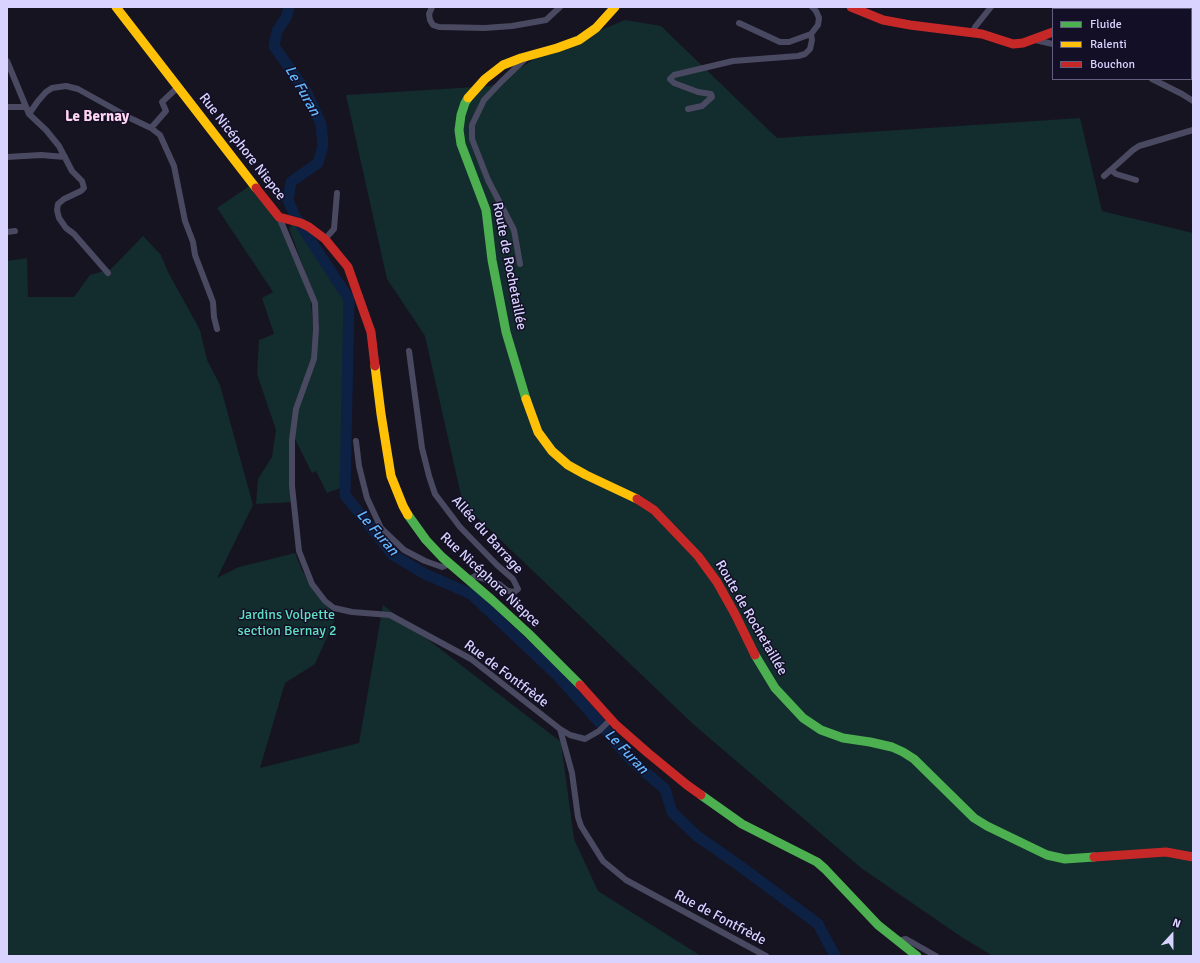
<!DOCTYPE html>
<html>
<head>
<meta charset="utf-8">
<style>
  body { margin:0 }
  #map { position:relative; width:1200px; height:963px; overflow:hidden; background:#161421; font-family:Signika,sans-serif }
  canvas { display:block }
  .frame { position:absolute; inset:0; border:8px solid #d9d4ff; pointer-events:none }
  .legend { position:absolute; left:1052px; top:8px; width:140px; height:72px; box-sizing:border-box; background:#130f26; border:1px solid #625e7d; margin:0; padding:5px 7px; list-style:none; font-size:12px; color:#d9d4ff }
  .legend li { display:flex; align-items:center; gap:8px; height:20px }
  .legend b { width:20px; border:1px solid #625e7d }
  .north { position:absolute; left:1152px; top:915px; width:40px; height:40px; -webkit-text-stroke:3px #130f26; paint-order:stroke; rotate:21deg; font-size:11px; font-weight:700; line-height:16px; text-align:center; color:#d9d4ff }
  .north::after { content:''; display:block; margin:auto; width:14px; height:18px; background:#d9d4ff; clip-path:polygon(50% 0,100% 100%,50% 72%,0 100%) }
</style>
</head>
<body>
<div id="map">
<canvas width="1200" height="963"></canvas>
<div class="frame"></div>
<ul class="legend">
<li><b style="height:5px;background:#4caf50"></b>Fluide</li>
<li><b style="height:5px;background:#ffc107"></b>Ralenti</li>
<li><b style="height:5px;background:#c62828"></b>Bouchon</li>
</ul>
<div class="north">N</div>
</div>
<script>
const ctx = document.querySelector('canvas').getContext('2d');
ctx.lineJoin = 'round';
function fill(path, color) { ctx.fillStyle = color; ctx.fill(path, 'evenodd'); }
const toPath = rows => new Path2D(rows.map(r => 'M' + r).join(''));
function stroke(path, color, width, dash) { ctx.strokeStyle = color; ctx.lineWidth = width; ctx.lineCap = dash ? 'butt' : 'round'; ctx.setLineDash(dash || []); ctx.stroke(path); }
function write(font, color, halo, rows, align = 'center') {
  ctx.font = font + ' Signika,sans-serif'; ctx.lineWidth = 3; ctx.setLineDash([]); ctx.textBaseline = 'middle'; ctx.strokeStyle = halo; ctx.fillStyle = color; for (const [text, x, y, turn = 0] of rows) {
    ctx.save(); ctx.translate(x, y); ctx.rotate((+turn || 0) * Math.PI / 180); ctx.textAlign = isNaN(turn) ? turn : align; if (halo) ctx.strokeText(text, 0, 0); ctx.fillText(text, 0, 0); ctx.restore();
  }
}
fill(toPath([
  [1055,7,1154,7,1155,9,1056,9],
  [625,20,661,26,777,138,1080,118,1102,211,1193,233,1193,956,993,956,963,938,861,868,693,724,463,504,425,336,387,279,346,95,491,86,541,55],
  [251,185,277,218,293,253,311,302,313,328,311,361,292,417,289,461,292,502,256,504,258,479,272,457,276,430,257,374,259,340,274,334,262,298,273,292,217,208],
  [292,225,296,225,312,247,335,282,337,287,341,291,347,302,341,433,344,458,343,487,327,493,316,471,312,473,294,437,296,415,317,355,319,323,316,301,289,228],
  [143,236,161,255,168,272,200,330,207,360,220,385,253,505,217,578,239,567,295,553,302,570,312,587,336,617,315,664,285,683,260,768,359,743,383,605,561,742,574,839,598,891,701,956,7,956,7,261,27,258,28,297,74,297,90,275,111,269]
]), '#132c2d');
stroke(toPath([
  [289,7,287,16,277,31,274,46,307,93,321,124,323,146,318,163,291,182,288,200,296,218,349,299,345,495,393,555,425,574,471,594,559,677,600,723,617,744,632,761,665,789,672,812,697,836,740,866,818,924,835,956]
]), '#0d2144', 11);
stroke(toPath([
  [432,7,429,14,430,20,433,25,439,27,485,28,512,26,546,20,560,7],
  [739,23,780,42,789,42,811,34,818,25,819,18,816,11,812,7],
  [973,32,975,27,991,7],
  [1035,40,1053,44],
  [7,61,29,114,46,130,59,146,72,171,82,181,84,188,81,191,64,199,58,204,57,210,59,218,66,228,74,234,108,273],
  [1152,79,1182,94,1193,101],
  [7,107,26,107],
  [688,109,702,106,712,97,711,94,698,92,674,83,670,79,674,75,733,61,798,56,805,54,810,49,812,40,811,34],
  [29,114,38,101,46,92,52,88,66,86,78,89,132,119,151,128,160,135,174,166,185,221,193,242,195,255,213,302,214,317,217,329],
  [151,128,166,111,162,102,178,87],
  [7,157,41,155,65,157],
  [1111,170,1116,174,1136,180],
  [1104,176,1133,150,1139,146,1193,130],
  [279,217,315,303,316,329,314,359,296,409,292,440,292,486,299,551,312,584,325,601,334,608,352,612,390,615,471,659,560,729,572,773,578,817,581,826,603,861,626,880,766,956],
  [7,232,15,231],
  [325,239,334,229,337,193],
  [520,264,514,230,488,180,472,139,472,125,484,100,502,81,526,58],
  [409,351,422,448,429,476,435,494,460,527,497,565,513,579,518,589,514,592,508,591,499,584,475,576,469,580],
  [356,441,359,466,367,498,381,528,404,550,425,561,442,567,450,564],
  [560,729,570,735,585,739,599,731,611,719],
  [897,941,906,939,936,956]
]), '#4a4962', 6);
stroke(toPath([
  [468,98,465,103,461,115,459,130,461,144,486,210,492,260,506,332,526,399],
  [408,515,426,540,442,557,492,600,529,634,580,685],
  [755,655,775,688,803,718,821,730,843,738,870,742,892,747,903,752,914,759,974,818,987,826,1047,855,1065,859,1094,857],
  [701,795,742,824,817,862,825,869,878,925,917,956]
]), '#4caf50', 9);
stroke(toPath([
  [116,7,256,188],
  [468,98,485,79,503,65,521,58,557,48,579,40,596,28,615,7],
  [375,366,381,414,391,476,403,506,408,515],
  [526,399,538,432,552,451,568,465,586,475,637,499]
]), '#ffc107', 9);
stroke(toPath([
  [851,7,883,20,910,25,982,34,1013,44,1023,43,1053,32],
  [1187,9,1191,7],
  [256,188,279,217,301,223,309,227,325,239,348,267,371,332,375,366],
  [637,499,654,510,698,556,717,582,735,614,755,655],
  [580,685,616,725,648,753,687,785,701,795],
  [1094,857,1166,852,1193,857]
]), '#c62828', 9);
write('14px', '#d9d4ff', '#130f26', [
  ["Rue Nicéphore Niepce",242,147,52],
  ["Route de Rochetaillée",509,266,79],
  ["Allée du Barrage",487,535,48],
  ["Rue Nicéphore Niepce",490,580,43],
  ["Route de Rochetaillée",751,618,60],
  ["Rue de Fontfrède",506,674,37],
  ["Rue de Fontfrède",720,918,28]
]);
write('14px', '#5fe0c0', '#130f26', [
  ["Jardins Volpette",287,615],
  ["section Bernay 2",287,631]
]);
write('italic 15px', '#62b6ff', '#130f26', [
  ["Le Furan",302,91,60],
  ["Le Furan",377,533,49],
  ["Le Furan",626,752,46]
]);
write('bold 15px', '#ffd6f0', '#130f26', [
  ["Le Bernay",97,117]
]);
</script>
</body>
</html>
